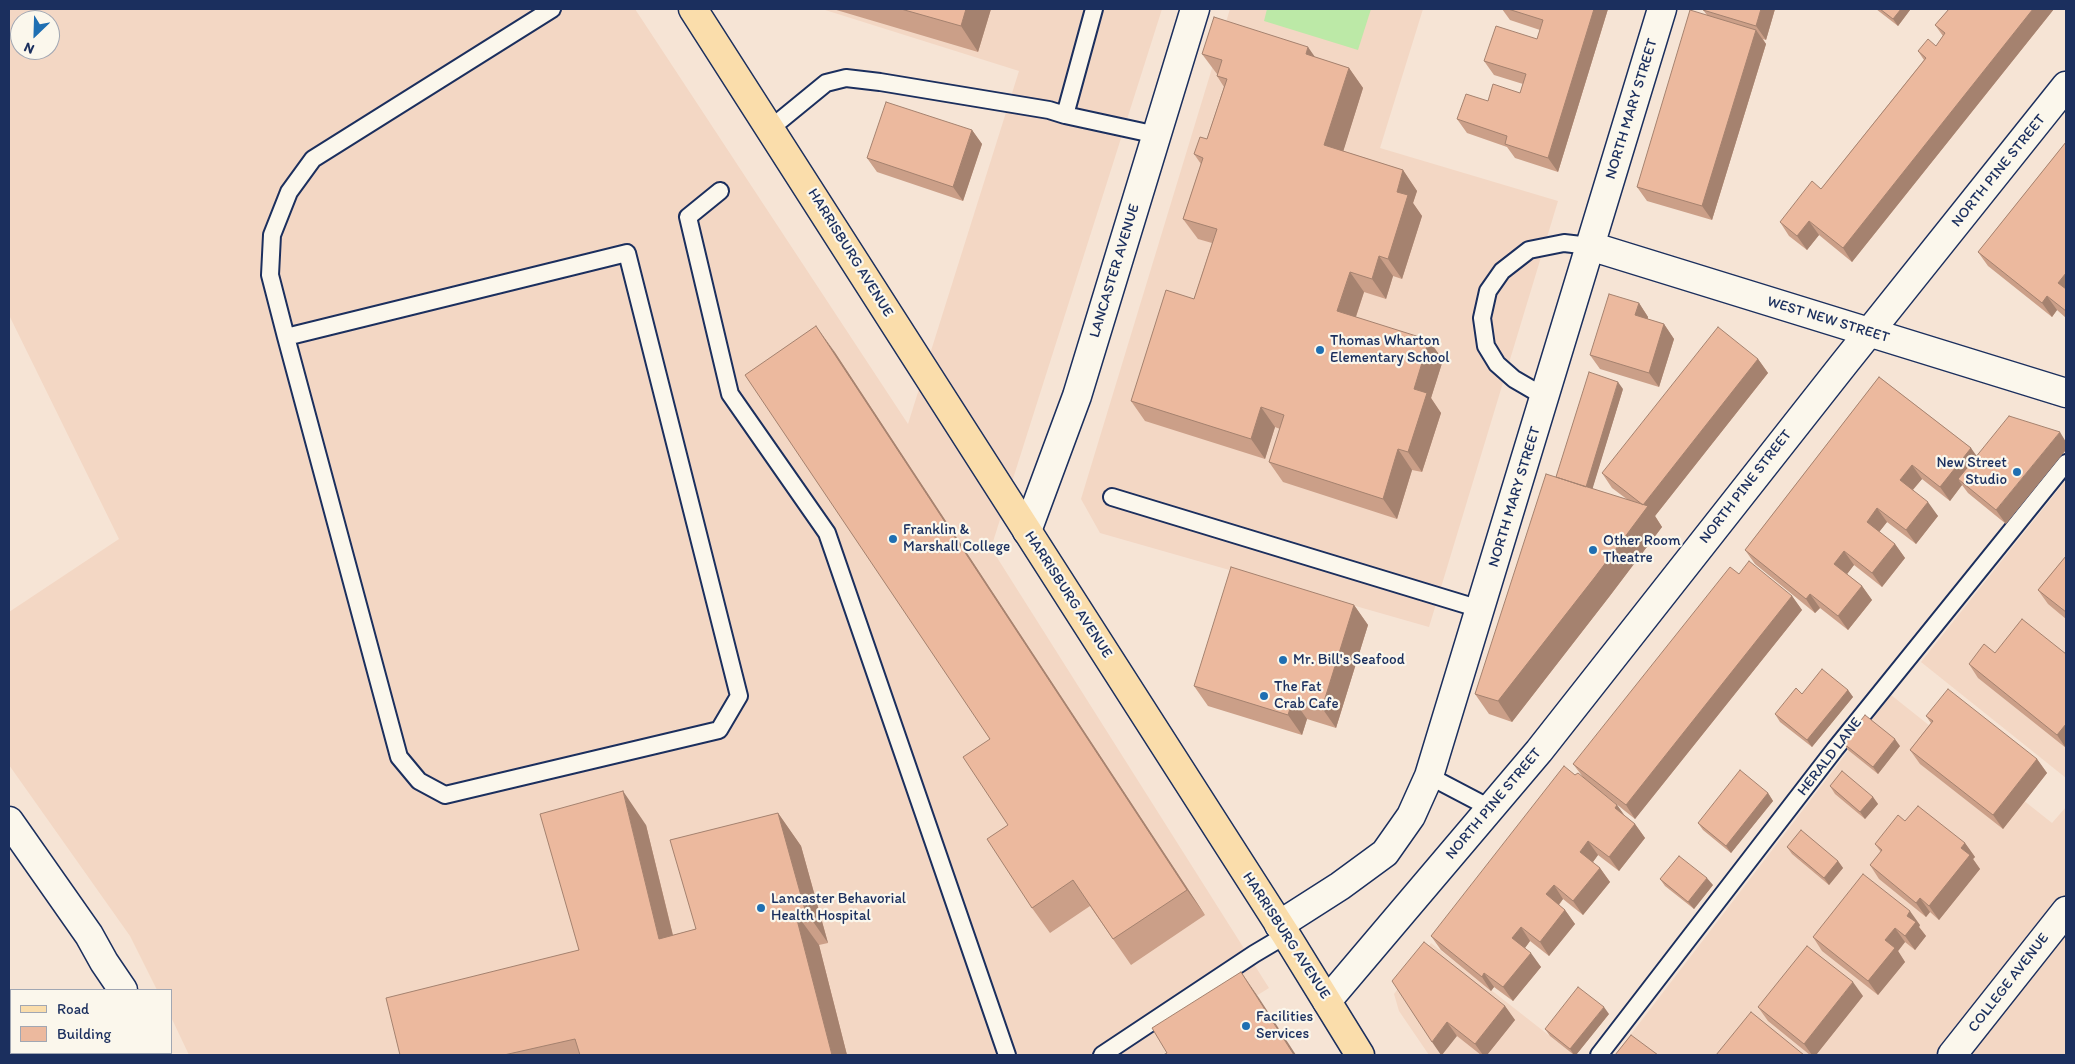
<!DOCTYPE html>
<html>
<head>
<meta charset="utf-8">
<style>
  body { margin:0 }
  #map { position:relative; width:2075px; height:1064px; overflow:hidden; background:#f6e4d5; font-family:Itim,sans-serif }
  canvas { display:block }
  .frame { position:absolute; inset:0; border:10px solid #1b2f5e; pointer-events:none }
  .legend { position:absolute; left:10px; top:989px; width:162px; height:65px; box-sizing:border-box; background:#fbf7ec; border:1px solid #a1a7b3; margin:0; padding:6px 9px; list-style:none; font-size:15px; color:#1b2f5e }
  .legend li { display:flex; align-items:center; gap:10px; height:25px }
  .legend b { width:25px; border:1px solid #a1a7b3 }
  .north { position:absolute; left:10px; top:10px; width:50px; height:50px; box-sizing:border-box; background:#fbf7ec; border:1px solid #a1a7b3; border-radius:50%; rotate:204deg; font-size:14px; font-weight:700; line-height:20px; text-align:center; color:#1b2f5e }
  .north::after { content:''; display:block; margin:auto; width:18px; height:22px; background:#1f6fb2; clip-path:polygon(50% 0,100% 100%,50% 72%,0 100%) }
</style>
</head>
<body>
<div id="map">
<canvas width="2075" height="1064"></canvas>
<div class="frame"></div>
<ul class="legend">
<li><b style="height:6px;background:#faddab"></b>Road</li>
<li><b style="height:14px;background:#ecb99e"></b>Building</li>
</ul>
<div class="north">N</div>
</div>
<script>
const ctx = document.querySelector('canvas').getContext('2d');
ctx.lineJoin = 'round';
function fill(path, color) { ctx.fillStyle = color; ctx.fill(path, 'evenodd'); }
const toPath = rows => new Path2D(rows.map(r => 'M' + r).join(''));
function stroke(path, color, width, dash) { ctx.strokeStyle = color; ctx.lineWidth = width; ctx.lineCap = dash ? 'butt' : 'round'; ctx.setLineDash(dash || []); ctx.stroke(path); }
function write(font, color, halo, rows, align = 'center') {
  ctx.font = font + ' Itim,sans-serif'; ctx.lineWidth = 4.5; ctx.setLineDash([]); ctx.textBaseline = 'middle'; ctx.strokeStyle = halo; ctx.fillStyle = color; for (const [text, x, y, turn = 0] of rows) {
    ctx.save(); ctx.translate(x, y); ctx.rotate((+turn || 0) * Math.PI / 180); ctx.textAlign = isNaN(turn) ? turn : align; if (halo) ctx.strokeText(text, 0, 0); ctx.fillText(text, 0, 0); ctx.restore();
  }
}
fill(toPath([
  [9,9,635,9,908,424,1019,71,822,9,1162,9,991,548,1269,988,1161,1055,189,1055,171,1017,171,990,157,990,130,936,9,765,9,612,119,539,9,315],
  [20,20,50,20,50,50,20,50],
  [1230,9,1423,9,1380,148,1558,201,1429,627,1100,533,1081,499],
  [2066,480,2066,778,1921,662],
  [1891,695,2052,823,2066,807,2066,1055,1615,1055],
  [1431,943,1574,1055,1429,1055,1399,1011,1394,994]
]), '#f3d7c4');
fill(toPath([
  [1267,9,1371,9,1358,50,1264,21]
]), '#bce9a7');
const lane = toPath([
  [1065,115,1157,135],
  [771,128,826,83,846,78,880,82,1049,110,1065,115,1094,9],
  [720,191,688,217,730,394,827,533,1007,1055],
  [286,337,627,253,739,696,719,730,445,795,419,781,399,757,286,337,270,275,272,235,289,192,313,159,552,9],
  [1545,397,1514,379,1497,364,1486,346,1482,318,1488,291,1502,271,1529,250,1564,243,1590,246],
  [1112,497,1480,609],
  [1429,776,1490,808],
  [1102,1055,1254,954,1286,935],
  [1599,1055,1835,749,2066,463]
]);
const street = toPath([
  [1590,246,2066,393],
  [1027,531,1077,396,1195,9],
  [9,821,89,935,104,962,123,990],
  [1279,925,1340,886,1385,853,1411,816,1429,776,1662,9],
  [1327,1001,1539,751,1843,365,2066,86],
  [149,1053,150,1055]
]);
const secondary = toPath([
  [1952,1055,2066,911]
]);
const primary = toPath([
  [693,9,1286,935,1360,1055]
]);
stroke(lane, '#1b2f5e', 20);
stroke(street, '#1b2f5e', 31);
stroke(secondary, '#1b2f5e', 31);
stroke(primary, '#1b2f5e', 31);
stroke(lane, '#fbf7ec', 16);
stroke(street, '#fbf7ec', 28);
stroke(secondary, '#fbf7ec', 28);
stroke(primary, '#faddab', 28);
fill(toPath([
  [833,9,991,9,978,52],
  [1502,9,1608,9,1558,172,1515,158,1507,147,1467,133,1457,119,1488,101,1520,93,1523,84,1494,75,1484,61,1537,39,1540,30,1510,20],
  [1704,9,1775,9,1766,40,1763,39,1766,44,1712,220,1647,201,1637,187,1707,15,1703,10],
  [1876,9,1910,9,1910,10,1898,26],
  [1949,9,2054,9,1852,262,1819,235,1807,250,1789,236,1780,222,1821,189,1924,60,1918,51,1936,46,1943,36,1935,25],
  [1202,54,1315,57,1349,68,1363,88,1343,151,1403,170,1417,191,1413,203,1422,216,1402,279,1393,276,1386,299,1364,292,1356,317,1443,360,1431,398,1441,413,1422,472,1412,470,1397,519,1283,482,1269,462,1280,429,1275,427,1265,459,1145,421,1131,401,1194,299,1212,243,1198,239,1183,219,1201,164,1194,154,1207,139,1224,87,1217,76,1217,74],
  [972,130,982,144,963,201,877,172,867,158],
  [2066,142,2066,318,2057,310,2052,317,1988,266,1978,252],
  [1639,303,1648,317,1648,319,1664,324,1674,339,1659,387,1600,369,1590,355],
  [834,351,1205,915,1131,965,1090,906,1050,933,1032,908,990,739],
  [1758,359,1768,373,1655,516,1662,527,1609,597,1512,722,1489,714,1475,694,1556,477,1623,389,1592,489,1628,500,1612,488,1602,473],
  [1879,377,1971,448,2006,524,1968,493,1962,485,1950,501,1922,479,1913,490,1938,516,1916,544,1887,522,1879,532,1895,544,1905,558,1882,587,1854,565,1847,574,1862,586,1872,600,1848,630,1820,608,1815,613,1755,564,1745,550],
  [2066,556,2066,619,2048,604,2038,590],
  [1739,574,1792,596,1802,610,1635,819,1600,791,1617,805,1625,816,1635,824,1645,838,1619,871,1598,855,1593,862,1600,868,1610,882,1583,915,1563,899,1559,905,1565,910,1575,924,1549,956,1530,941,1525,948,1541,967,1513,1001,1494,987,1491,991,1441,950,1431,936,1575,775,1583,777,1573,764],
  [1354,605,1368,625,1336,728,1307,719,1302,735,1208,706,1194,686],
  [1995,653,2066,654,2066,748,1978,678,1969,664],
  [1848,690,1853,697,1812,747,1780,722,1775,714],
  [1926,716,2037,759,2047,773,2003,829,1920,764,1910,750,1931,723],
  [1843,743,1900,746,1878,774,1848,750],
  [1830,786,1873,797,1878,804,1865,819,1835,794],
  [1768,793,1773,801,1731,853,1703,830,1698,823],
  [778,813,801,846,828,943,819,945,847,1055,400,1055,579,950,646,825,673,935,696,929],
  [1905,821,1965,843,1975,857,1973,859,1980,869,1939,920,1930,912,1926,917,1879,879,1870,865,1881,852,1875,844],
  [1787,847,1838,861,1843,868,1829,885,1792,854],
  [1660,879,1713,885,1694,909,1665,886],
  [1920,925,1919,927,1926,936,1915,950,1905,942,1898,951,1905,962,1878,995,1822,951,1813,937],
  [1392,981,1505,1006,1515,1020,1487,1055,1481,1055,1457,1036],
  [1863,996,1816,1055,1810,1055,1768,1021,1758,1007],
  [1609,1014,1576,1055,1574,1055,1550,1036,1545,1029]
]), '#cb9f88');
fill(toPath([
  [966,9,991,9,978,52,961,26],
  [1594,9,1608,9,1558,172,1548,158],
  [1761,9,1775,9,1766,40,1756,26],
  [1901,9,1910,9,1910,10,1898,26,1893,19],
  [2033,9,2054,9,1852,262,1843,248],
  [1756,30,1766,44,1712,220,1702,206],
  [1308,47,1322,67,1306,54],
  [1349,68,1363,88,1339,165,1324,145],
  [972,130,982,144,963,201,953,187],
  [1403,170,1417,191,1413,203,1422,216,1402,279,1388,259,1397,192],
  [1809,221,1819,235,1807,250,1797,236],
  [1379,256,1393,276,1386,299,1372,279],
  [1350,272,1364,292,1351,331,1337,311],
  [2066,273,2066,294,2058,283],
  [2047,296,2057,310,2052,317,2042,303],
  [1639,303,1648,317,1645,329,1635,315],
  [1664,324,1674,339,1659,387,1649,373],
  [816,326,834,351,1205,915,1187,890],
  [1429,340,1443,360,1431,398,1441,413,1422,472,1408,452,1414,389],
  [1758,359,1768,373,1655,516,1662,527,1609,597,1512,722,1498,701,1643,505],
  [1618,382,1623,389,1590,497,1585,490],
  [1261,407,1275,427,1265,459,1251,439],
  [2060,432,2066,442,2066,450,2006,524,1996,510],
  [1971,448,1981,462,1958,479,1962,485,1950,501,1940,487],
  [1398,449,1412,470,1397,519,1383,499],
  [1912,465,1922,479,1909,494,1900,480],
  [1928,502,1938,516,1916,544,1906,530],
  [1877,508,1887,522,1876,536,1867,522],
  [1895,544,1905,558,1882,587,1872,573],
  [1844,551,1854,565,1844,578,1834,564],
  [1862,586,1872,600,1848,630,1838,616],
  [1810,594,1820,608,1815,613,1806,599],
  [1792,596,1802,610,1635,819,1626,805],
  [1354,605,1368,625,1336,728,1322,708],
  [1848,690,1853,697,1812,747,1807,740],
  [1293,699,1307,719,1302,735,1288,715],
  [2066,724,2066,748,2057,735],
  [1895,739,1900,746,1878,774,1873,767],
  [2037,759,2047,773,2003,829,1993,815],
  [623,791,646,825,682,973,659,939],
  [1768,793,1773,801,1731,853,1726,846],
  [1873,797,1878,804,1865,819,1860,812],
  [1617,805,1627,819,1615,808],
  [778,813,801,846,828,943,805,910],
  [1635,824,1645,838,1619,871,1609,857],
  [1588,841,1598,855,1590,866,1580,852],
  [1965,843,1975,857,1973,859,1980,869,1939,920,1929,906,1961,848],
  [1838,861,1843,868,1829,885,1824,878],
  [1600,868,1610,882,1583,915,1573,901],
  [1707,878,1713,885,1694,909,1688,902],
  [1554,885,1563,899,1556,908,1546,894],
  [1920,898,1930,912,1926,917,1916,903],
  [1565,910,1575,924,1549,956,1540,942],
  [1910,911,1920,925,1919,927,1926,936,1915,950,1905,936,1907,916],
  [795,912,819,945,847,1055,832,1055],
  [1521,927,1530,941,1522,952,1512,938],
  [1895,928,1905,942,1898,951,1905,962,1878,995,1868,981,1885,940],
  [1531,953,1541,967,1513,1001,1503,987],
  [1241,972,1259,998,1296,1055,1294,1055],
  [1484,973,1494,987,1491,991,1482,977],
  [1853,982,1863,996,1816,1055,1812,1055,1804,1044],
  [1505,1006,1515,1020,1487,1055,1483,1055,1475,1044],
  [1604,1007,1609,1014,1576,1055,1574,1055,1570,1049],
  [1447,1022,1457,1036,1442,1055,1441,1055,1432,1042]
]), '#a5826f');
const building = toPath([
  [901,9,966,9,961,26,901,9],
  [1508,9,1594,9,1548,158,1505,144,1507,136,1457,119,1466,94,1488,101,1493,84,1520,93,1526,74,1484,61,1496,26,1537,39,1543,20,1508,9],
  [1704,9,1761,9,1756,26,1703,10,1704,9],
  [1880,9,1901,9,1893,19,1880,9],
  [1949,9,2033,9,1843,248,1809,221,1797,236,1780,222,1812,181,1821,189,1926,58,1918,51,1928,39,1936,46,1945,33,1935,25,1949,9],
  [1690,10,1756,30,1702,206,1637,187,1690,10],
  [1214,17,1308,47,1306,54,1349,68,1324,145,1403,170,1397,192,1408,195,1388,259,1379,256,1372,279,1350,272,1337,311,1429,340,1414,389,1427,393,1408,452,1398,449,1383,499,1269,462,1284,415,1261,407,1251,439,1131,401,1166,290,1194,299,1217,229,1183,219,1203,158,1194,154,1200,137,1207,139,1227,79,1217,76,1222,60,1202,54,1214,17],
  [886,102,972,130,953,187,867,158,886,102],
  [2066,142,2066,273,2058,283,2066,289,2066,311,2047,296,2042,303,1978,252,2066,142],
  [1609,294,1639,303,1635,315,1664,324,1649,373,1590,355,1609,294],
  [816,326,1187,890,1113,939,1073,880,1032,908,987,839,1008,825,963,757,990,739,745,375,816,326],
  [1718,327,1758,359,1643,505,1602,473,1718,327],
  [1589,372,1618,382,1586,487,1556,477,1589,372],
  [1879,377,1971,448,1940,487,1912,465,1900,480,1928,502,1906,530,1877,508,1867,522,1895,544,1872,573,1844,551,1834,564,1862,586,1838,616,1810,594,1806,599,1745,550,1879,377],
  [2009,416,2060,432,1996,510,1958,479,2009,416],
  [1546,474,1648,506,1595,577,1498,701,1475,694,1546,474],
  [2066,556,2066,612,2038,590,2066,556],
  [1749,561,1792,596,1626,805,1573,764,1730,567,1739,574,1749,561],
  [1231,567,1354,605,1322,708,1293,699,1288,715,1194,686,1231,567],
  [2022,619,2066,654,2066,724,2057,735,1969,664,1984,644,1995,653,2022,619],
  [1822,669,1848,690,1807,740,1775,714,1796,688,1802,694,1822,669],
  [1948,689,2037,759,1993,815,1910,750,1933,721,1926,716,1948,689],
  [1865,715,1895,739,1873,767,1843,743,1865,715],
  [1564,766,1575,775,1578,773,1617,805,1615,808,1635,824,1609,857,1588,841,1580,852,1600,868,1573,901,1554,885,1546,894,1565,910,1540,942,1521,927,1512,938,1531,953,1503,987,1484,973,1482,977,1431,936,1564,766],
  [1740,770,1768,793,1726,846,1698,823,1740,770],
  [1842,771,1873,797,1860,812,1830,786,1842,771],
  [623,791,659,939,696,929,670,840,778,813,805,910,795,912,832,1055,580,1055,575,1039,504,1055,400,1055,386,998,579,950,540,814,623,791],
  [1918,806,1965,843,1961,848,1970,855,1929,906,1920,898,1916,903,1870,865,1882,850,1875,844,1898,815,1905,821,1918,806],
  [1801,830,1838,861,1824,878,1787,847,1801,830],
  [1679,856,1707,878,1688,902,1660,879,1679,856],
  [1863,874,1910,911,1907,916,1916,922,1905,936,1895,928,1885,940,1895,948,1868,981,1813,937,1863,874],
  [1424,942,1505,1006,1475,1044,1447,1022,1432,1042,1392,981,1424,942],
  [1807,946,1853,982,1804,1044,1758,1007,1807,946],
  [1241,972,1294,1055,1163,1055,1167,1053,1152,1028,1241,972],
  [1578,987,1604,1007,1570,1049,1545,1029,1578,987],
  [1751,1012,1804,1055,1716,1055,1751,1012],
  [1631,1035,1658,1055,1615,1055,1631,1035]
]);
fill(building, '#ecb99e');
stroke(building, '#a5826f', 1);
for (const [x, y, r, color] of [
  [1320,350,5,"#1f6fb2"],
  [2017,472,5,"#1f6fb2"],
  [893,539,5,"#1f6fb2"],
  [1593,550,5,"#1f6fb2"],
  [1283,660,5,"#1f6fb2"],
  [1264,696,5,"#1f6fb2"],
  [761,908,5,"#1f6fb2"],
  [1246,1026,5,"#1f6fb2"]
]) { const dot = new Path2D(); dot.arc(x, y, r, 0, 2 * Math.PI); ctx.fillStyle = color; ctx.fill(dot); stroke(dot, '#fbf7ec', 2); }
write('15px', '#1b2f5e', '#fbf7ec', [
  ["NORTH MARY STREET",1632,109,-73],
  ["NORTH PINE STREET",1999,171,-51],
  ["HARRISBURG AVENUE",850,253,58],
  ["LANCASTER AVENUE",1115,271,-73],
  ["WEST NEW STREET",1828,320,17],
  ["NORTH PINE STREET",1746,487,-52],
  ["NORTH MARY STREET",1515,497,-73],
  ["HARRISBURG AVENUE",1068,595,57],
  ["HERALD LANE",1830,757,-52],
  ["NORTH PINE STREET",1494,804,-50],
  ["HARRISBURG AVENUE",1286,936,57],
  ["COLLEGE AVENUE",2009,983,-52]
]);
write('15px', '#1b2f5e', '#fbf7ec', [
  ["Thomas Wharton",1330,341],
  ["Elementary School",1330,358],
  ["New Street",2007,463,"right"],
  ["Studio",2007,480,"right"],
  ["Franklin &",903,530],
  ["Marshall College",903,547],
  ["Other Room",1603,541],
  ["Theatre",1603,558],
  ["Mr. Bill's Seafood",1293,660],
  ["The Fat",1274,687],
  ["Crab Cafe",1274,704],
  ["Lancaster Behavorial",771,899],
  ["Health Hospital",771,916],
  ["Facilities",1256,1017],
  ["Services",1256,1034]
], 'left');
</script>
</body>
</html>
